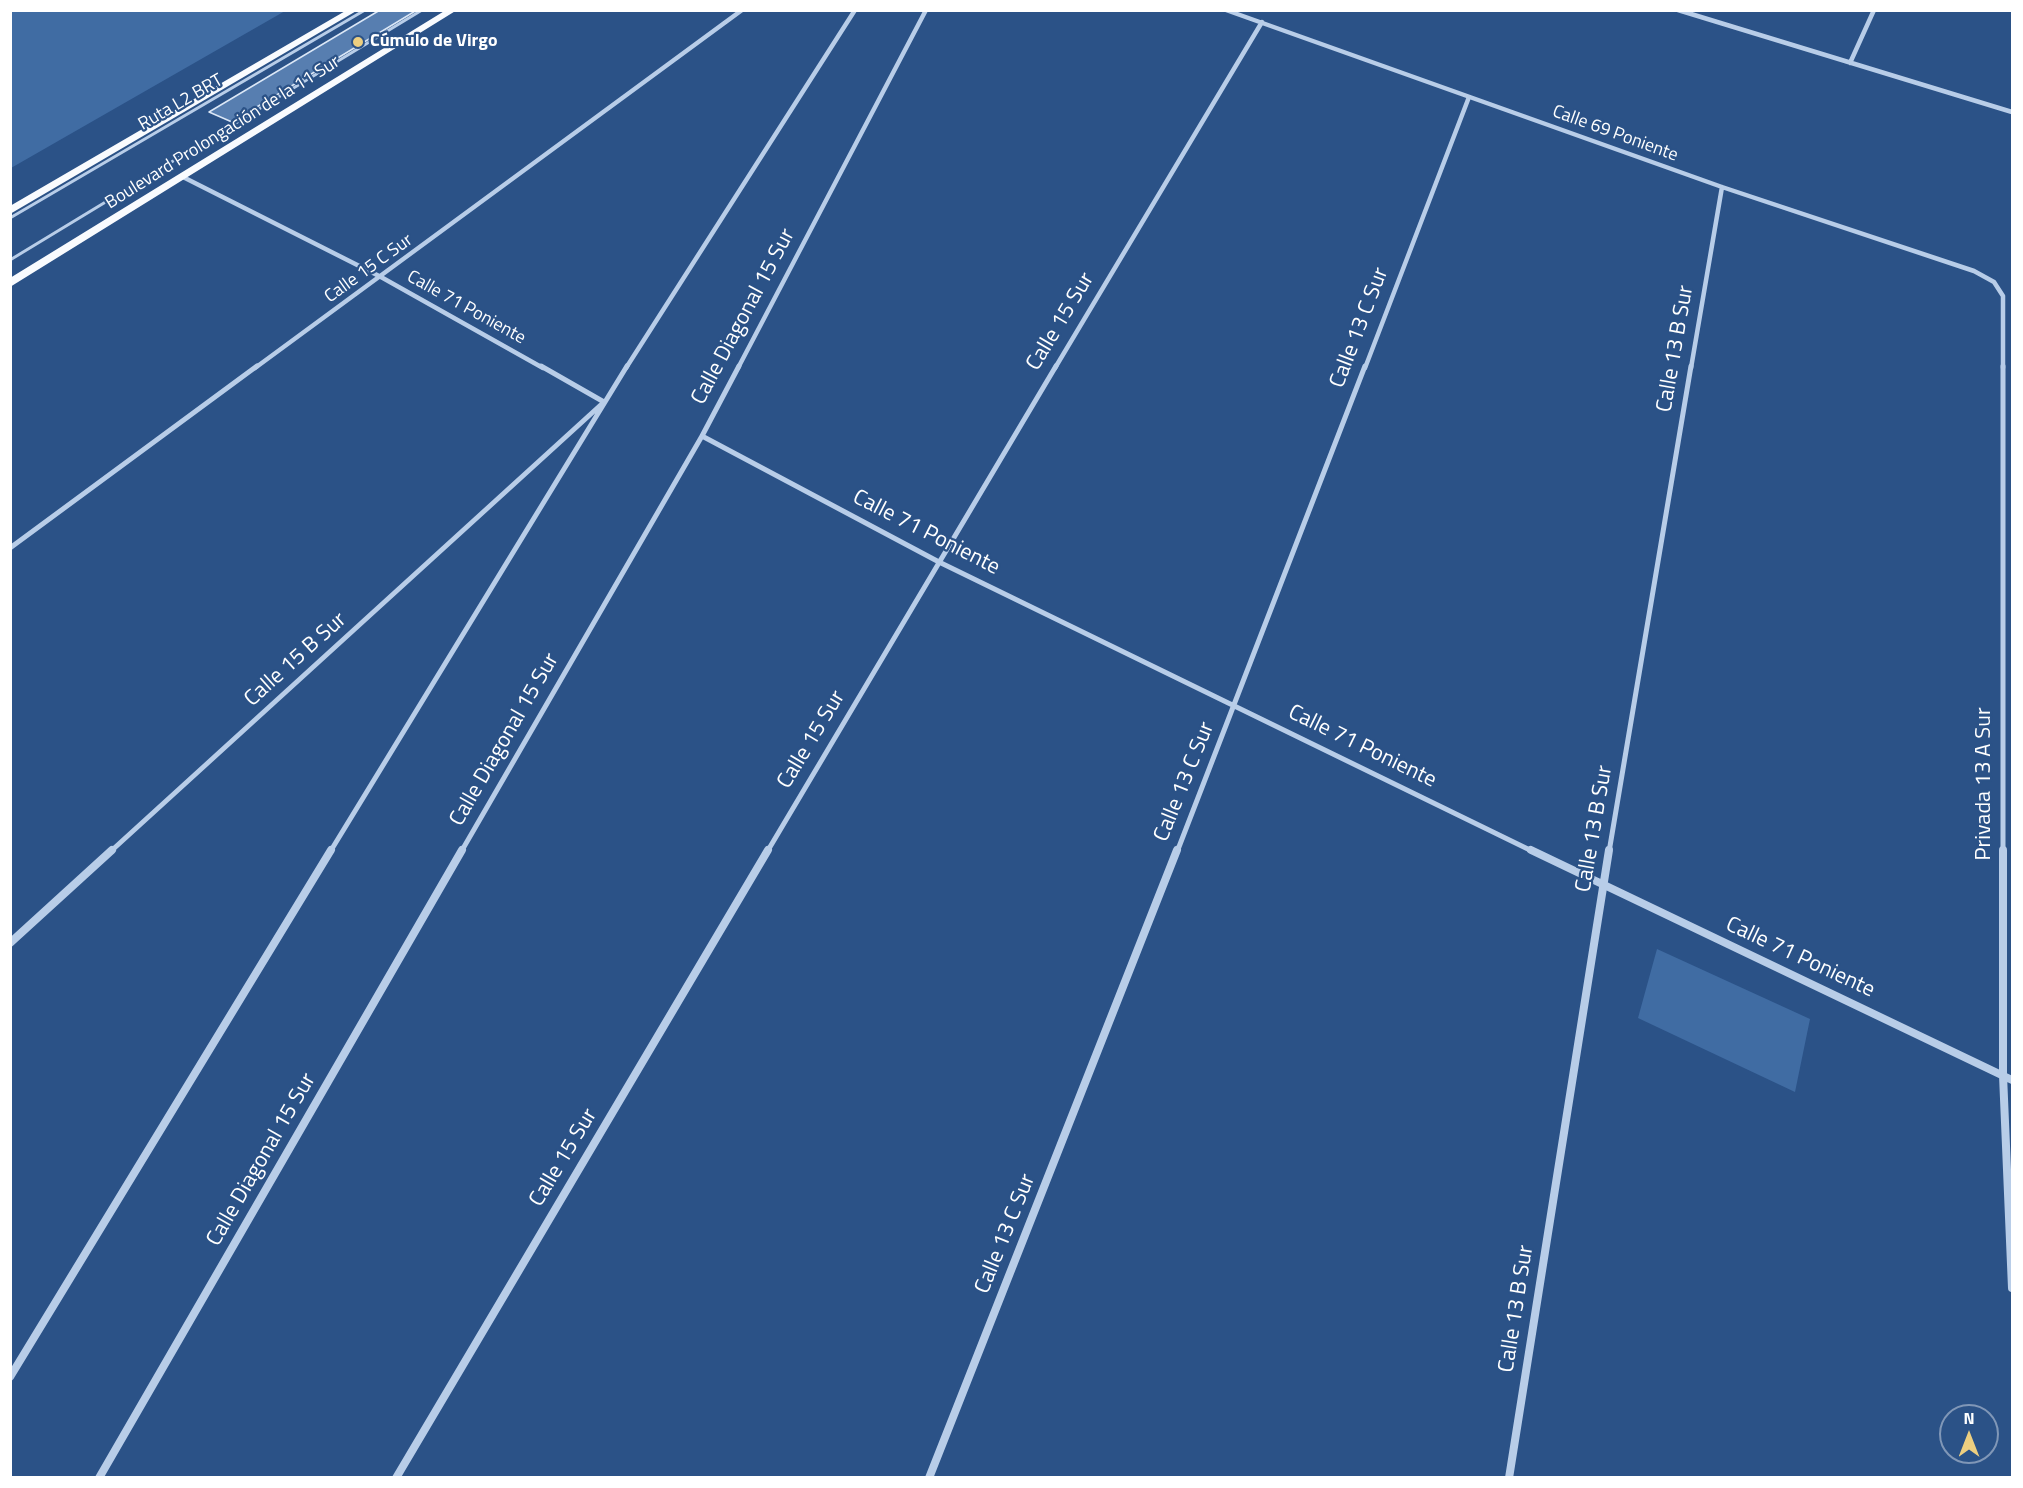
<!DOCTYPE html>
<html>
<head>
<meta charset="utf-8">
<style>
  body { margin:0 }
  #map { position:relative; width:2023px; height:1488px; overflow:hidden; background:#2b5287; font-family:"Titillium Web",sans-serif }
  canvas { display:block }
  .frame { position:absolute; inset:0; border:12px solid #fff; pointer-events:none }
  .north { position:absolute; left:1939px; top:1404px; width:60px; height:60px; box-sizing:border-box; background:#2b5287; border:2px solid #8097b7; border-radius:50%; rotate:0deg; font-size:16px; font-weight:700; line-height:24px; text-align:center; color:#fff }
  .north::after { content:''; display:block; margin:auto; width:21px; height:27px; background:#edcf80; clip-path:polygon(50% 0,100% 100%,50% 72%,0 100%) }
</style>
</head>
<body>
<div id="map">
<canvas width="2023" height="1488"></canvas>
<div class="frame"></div>
<div class="north">N</div>
</div>
<script>
const ctx = document.querySelector('canvas').getContext('2d');
ctx.lineJoin = 'round';
function fill(path, color) { ctx.fillStyle = color; ctx.fill(path, 'evenodd'); }
const toPath = rows => new Path2D(rows.map(r => 'M' + r).join(''));
function stroke(path, color, width, dash) { ctx.strokeStyle = color; ctx.lineWidth = width; ctx.lineCap = dash ? 'butt' : 'round'; ctx.setLineDash(dash || []); ctx.stroke(path); }
function write(font, color, halo, rows, align = 'center') {
  ctx.font = font + ' "Titillium Web",sans-serif'; ctx.lineWidth = 4.5; ctx.setLineDash([]); ctx.textBaseline = 'middle'; ctx.strokeStyle = halo; ctx.fillStyle = color; for (const [text, x, y, turn = 0] of rows) {
    ctx.save(); ctx.translate(x, y); ctx.rotate((+turn || 0) * Math.PI / 180); ctx.textAlign = isNaN(turn) ? turn : align; if (halo) ctx.strokeText(text, 0, 0); ctx.fillText(text, 0, 0); ctx.restore();
  }
}
fill(toPath([
  [11,10,285,10,285,11,11,168],
  [1657,949,1810,1019,1795,1092,1638,1018]
]), '#406ca3');
const building = toPath([
  [380,10,417,10,232,122,209,112,380,10]
]);
fill(building, '#577eb0');
stroke(building, '#dbe7f6', 1.5);
stroke(toPath([
  [10,218,365,10],
  [10,260,422,10]
]), '#b8cde8', 3);
stroke(toPath([
  [1226,10,1722,187,1974,271,1994,282,2003,296,2003,368],
  [1678,10,2012,112],
  [1850,63,1874,10],
  [183,177,381,277,543,368],
  [255,368,742,10],
  [626,368,855,10],
  [738,368,926,10],
  [1055,368,1262,22],
  [1365,368,1469,97],
  [1691,368,1722,187]
]), '#b8cde8', 4.5);
stroke(toPath([
  [2003,366,2003,852],
  [702,436,939,562,1534,852],
  [10,548,257,366],
  [110,852,604,402,541,366],
  [330,852,627,366],
  [461,852,702,436,739,366],
  [767,852,1056,366],
  [1177,852,1365,366],
  [1609,852,1691,366]
]), '#b8cde8', 5);
stroke(toPath([
  [1531,850,2012,1080],
  [2003,850,2003,1075,2012,1288],
  [10,943,112,850],
  [10,1377,331,850],
  [99,1478,462,850],
  [396,1478,768,850],
  [929,1478,1177,850],
  [1509,1478,1609,850]
]), '#b8cde8', 8);
fill(toPath([
  [347,10,358,10,10,214,10,206,347,10],
  [446,10,457,10,10,287,10,278,446,10]
]), '#f9fbfe');
for (const [x, y, r, color] of [
  [358,42,6,"#edcf80"]
]) { const dot = new Path2D(); dot.arc(x, y, r, 0, 2 * Math.PI); ctx.fillStyle = color; ctx.fill(dot); stroke(dot, '#2b5287', 2); }
write('bold 18px', '#fff', '#2b5287', [
  ["Cúmulo de Virgo",370,42]
], 'left');
write('18px', '#fff', '#2b5287', [
  ["Ruta L2 BRT",181,103,-30],
  ["Boulevard Prolongación de la 11 Sur",223,133,-32],
  ["Calle 69 Poniente",1615,134,20],
  ["Calle 15 C Sur",369,269,-36],
  ["Calle 71 Poniente",466,308,29]
]);
write('22px', '#fff', '#2b5287', [
  ["Calle Diagonal 15 Sur",744,317,-62],
  ["Calle 15 Sur",1061,322,-59],
  ["Calle 13 C Sur",1360,328,-69],
  ["Calle 13 B Sur",1676,349,-80],
  ["Calle 71 Poniente",926,533,27],
  ["Calle 15 B Sur",296,660,-42],
  ["Calle Diagonal 15 Sur",505,740,-60],
  ["Calle 15 Sur",812,740,-59],
  ["Calle 71 Poniente",1362,747,26],
  ["Calle 13 C Sur",1185,782,-68],
  ["Privada 13 A Sur",1985,784,-90],
  ["Calle 13 B Sur",1595,829,-80],
  ["Calle 71 Poniente",1800,958,25],
  ["Calle 15 Sur",564,1158,-59],
  ["Calle Diagonal 15 Sur",262,1160,-60],
  ["Calle 13 C Sur",1006,1234,-68],
  ["Calle 13 B Sur",1517,1309,-81]
]);
</script>
</body>
</html>
